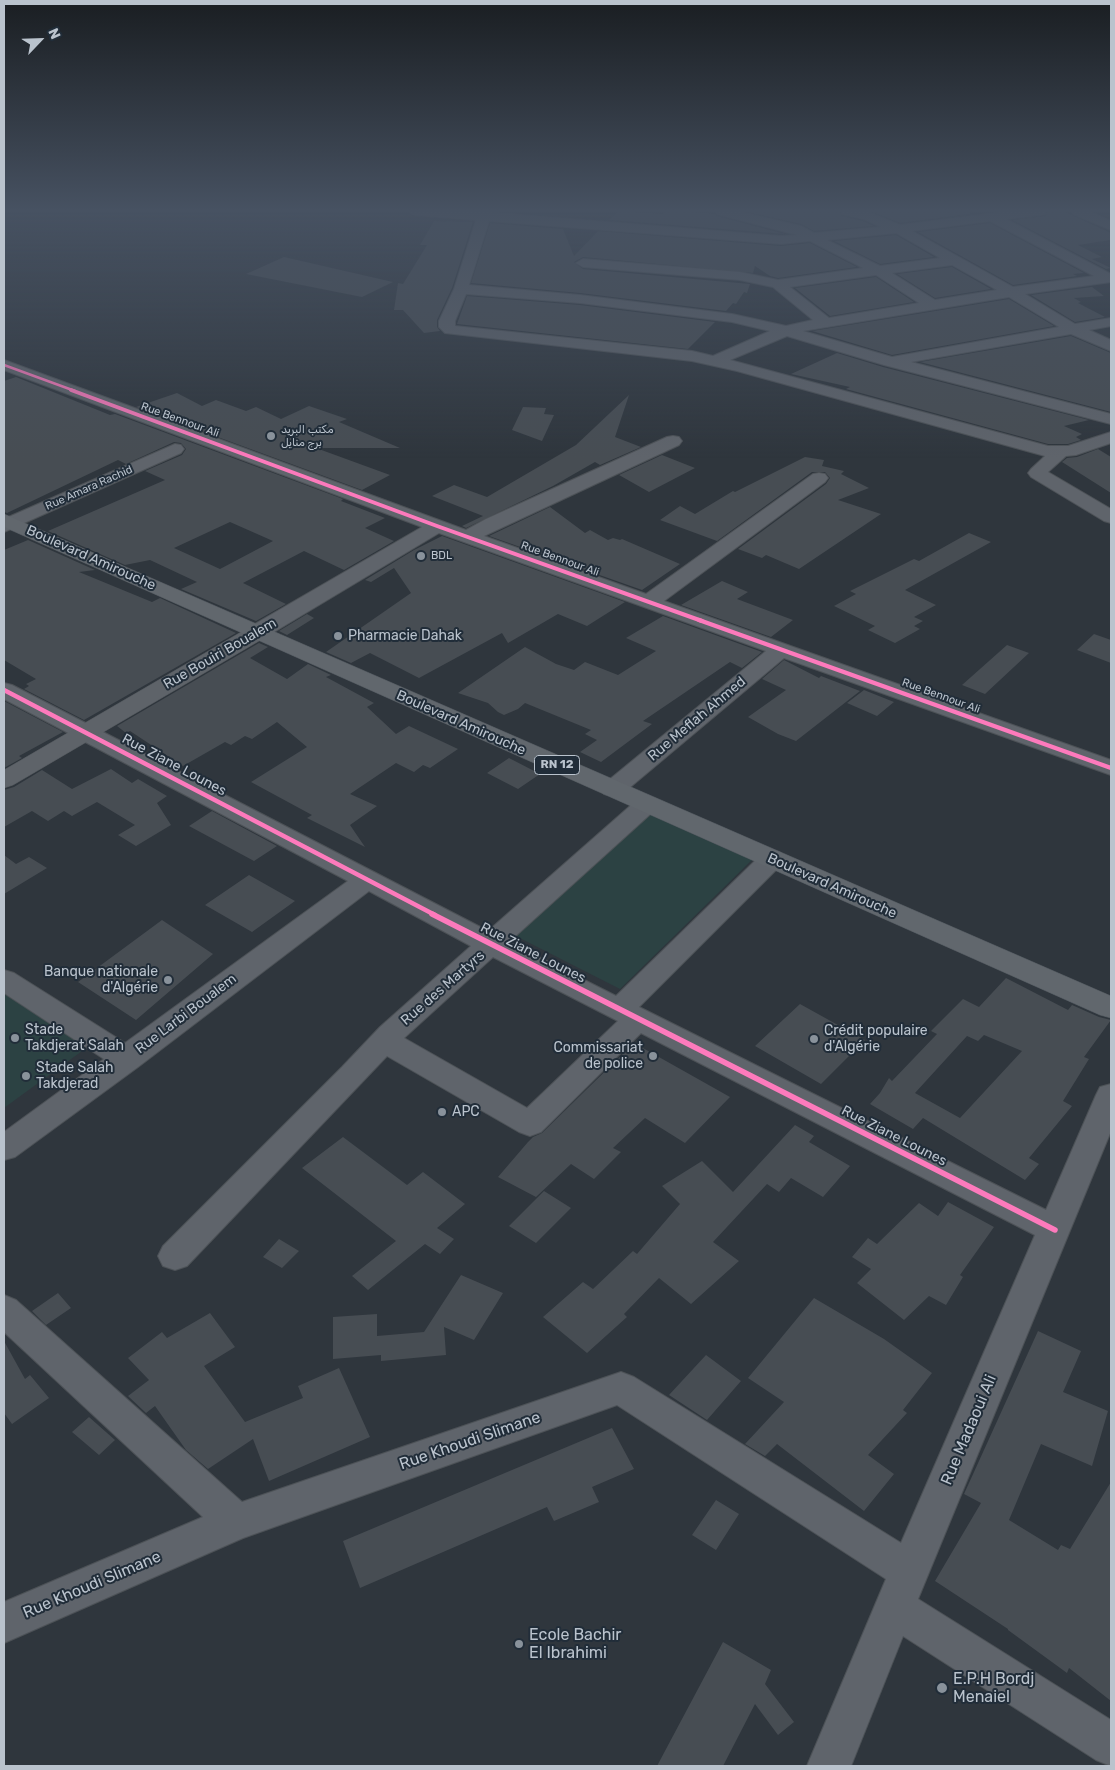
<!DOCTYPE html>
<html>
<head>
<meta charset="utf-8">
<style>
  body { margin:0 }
  #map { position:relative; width:1115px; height:1770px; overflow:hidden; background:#2f363d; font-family:Rubik,sans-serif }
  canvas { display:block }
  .frame { position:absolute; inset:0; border:5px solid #bac3cd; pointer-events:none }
  .north { position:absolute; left:15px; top:15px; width:50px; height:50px; -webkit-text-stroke:4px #212d39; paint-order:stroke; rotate:66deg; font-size:14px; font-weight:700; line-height:20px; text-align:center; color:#bac3cd }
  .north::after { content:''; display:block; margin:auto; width:18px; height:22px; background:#bac3cd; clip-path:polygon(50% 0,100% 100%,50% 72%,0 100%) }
</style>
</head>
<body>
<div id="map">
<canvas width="1115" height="1770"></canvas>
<div class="frame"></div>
<div class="north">N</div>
</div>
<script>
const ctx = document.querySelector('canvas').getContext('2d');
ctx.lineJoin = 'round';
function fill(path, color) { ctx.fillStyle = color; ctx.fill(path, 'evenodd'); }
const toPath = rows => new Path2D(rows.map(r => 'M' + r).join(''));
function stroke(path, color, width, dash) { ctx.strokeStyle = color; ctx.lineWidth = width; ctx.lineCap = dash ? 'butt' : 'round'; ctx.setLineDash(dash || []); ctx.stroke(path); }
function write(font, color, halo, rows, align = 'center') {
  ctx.font = font + ' Rubik,Cairo,sans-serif'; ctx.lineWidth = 4; ctx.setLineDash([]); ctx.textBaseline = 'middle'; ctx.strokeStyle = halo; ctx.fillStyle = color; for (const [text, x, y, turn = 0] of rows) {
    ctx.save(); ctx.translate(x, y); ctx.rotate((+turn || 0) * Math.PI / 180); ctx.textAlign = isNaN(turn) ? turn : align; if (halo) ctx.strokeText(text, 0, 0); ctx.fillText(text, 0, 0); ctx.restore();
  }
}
fill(toPath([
  [651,806,759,853,620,989,506,931],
  [4,985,93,1043,4,1108]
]), '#2c4243');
fill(toPath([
  [619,211,663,214,665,211,685,211,715,214,717,216,785,234,609,220],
  [743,211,839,211,842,216,863,221,874,226,814,231,801,224],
  [870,211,970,211,970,214,900,223],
  [1048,211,1063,211,1111,233,1111,240,1078,245,1102,257,1092,259,1111,268,1106,269,1012,220,1045,216],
  [434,221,473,222,452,288,437,320,437,327,440,331,424,333,403,310,394,310,398,283,403,284,427,245,420,245],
  [490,223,563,229,574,256,598,231,781,246,810,243,857,267,778,278,770,276,755,266,753,273,583,257,574,262,583,269,750,284,747,293,744,292,736,304,733,303,726,311,580,293,471,283],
  [990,223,1084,273,1073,274,1077,276,1013,285,918,232],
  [896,235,934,257,880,264,834,241],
  [284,257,393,282,362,297,246,274],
  [952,267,991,289,935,298,897,274],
  [876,277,914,302,830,316,795,288],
  [1092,287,1104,296,1074,298,1081,302,1078,303,1105,317,1075,322,1031,295],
  [467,296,580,305,715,322,688,349,457,324],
  [1009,299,1054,326,892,355,812,331],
  [1071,336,1111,353,1111,412,920,362],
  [837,353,883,367,1089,420,1064,426,1082,434,1076,437,1081,440,1068,444,1048,444,846,389,850,387,791,374],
  [16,377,110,415,115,414,343,499,341,501,385,518,365,528,394,541,344,570,304,551,243,583,286,604,256,621,181,589,197,582,150,560,125,565,48,531,165,480,145,471,182,455,186,449,181,443,174,442,126,464,118,460,7,513,4,512,4,381],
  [230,522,273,541,220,569,174,548],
  [177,393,202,406,216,400,246,411,256,407,281,419,309,406,347,419,339,422,400,448,316,448,390,475,362,490,136,407],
  [629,395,615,437,641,447,600,465,595,462,553,486,466,528,462,526,483,516,432,496,454,485,487,497,576,445],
  [523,407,546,408,544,414,554,415,542,441,512,430],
  [1098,449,1111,457,1111,493,1062,462,1067,458,1077,457],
  [662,455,695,468,649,492,619,475],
  [805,457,824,460,822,466,844,471,841,474,869,488,838,500,881,514,799,569,766,555,762,558,738,549,826,484,830,478,825,472,812,472,717,541,660,520,680,506,695,514,733,491,735,492],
  [550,507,585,533,590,530,608,540,613,538,620,540,622,539,680,564,642,590,489,536],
  [969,533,991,542,905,590,936,605,914,617,923,621,914,626,920,629,895,643,868,630,875,626,834,606,856,594,850,591,914,559,919,561],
  [442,536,625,602,587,626,558,614,508,643,502,633,419,678,370,653,351,663,326,652,411,593,394,568,371,582,365,580,414,550],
  [28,540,95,570,79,572,152,602,160,598,236,633,84,720,24,689,29,686,26,684,36,679,4,660,4,550],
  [722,581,748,592,737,599,793,620,771,637,681,605],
  [307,614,314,618,287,635,279,631],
  [663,616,762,652,742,668,730,662,643,721,652,724,601,762,580,752,597,740,585,734,591,730,525,703,518,709,504,715,498,712,488,703,458,693,525,647,556,664,574,670,585,662,618,675,656,651,626,638],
  [1094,634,1111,640,1111,663,1077,650],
  [259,643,268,647,250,658,287,679,308,664,331,675,326,677,374,703,367,707,396,734,409,726,458,749,430,768,423,765,414,772,396,763,350,794,377,806,350,825,365,847,307,818,312,815,251,782,307,747,277,722,252,739,245,736,231,745,225,742,183,766,130,731,126,733,117,726],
  [1007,645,1029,653,985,694,962,685],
  [784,660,819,678,821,676,860,691,796,741,778,734,748,717,786,690,762,679],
  [864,690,894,702,877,716,847,703],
  [4,701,63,732,19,756,22,758,4,768],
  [509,758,540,774,518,789,487,773],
  [111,769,132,783,138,779,167,796,157,803,171,825,136,846,118,835,135,825,97,802,72,816,64,811,48,821,32,811,4,827,4,790,14,787,42,770,72,789],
  [212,811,277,846,254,861,189,826],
  [4,855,16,864,29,857,47,868,4,894],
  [249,875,295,901,252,932,205,905],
  [162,920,213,954,136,1020,78,982],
  [1006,978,1068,1010,1072,1005,1099,1017,1111,1020,1084,1057,1089,1059,1063,1101,1072,1106,1029,1158,1039,1164,1025,1180,923,1118,913,1129,870,1104,880,1093,889,1078,892,1081,937,1034,931,1031,963,999,979,1007],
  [984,1035,1022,1051,960,1118,915,1093,967,1036,978,1041],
  [800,1004,865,1040,821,1084,755,1046],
  [634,1043,730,1097,685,1143,645,1118,613,1148,621,1152,594,1179,571,1164,536,1197,498,1177,528,1142,533,1137,542,1133],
  [795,1125,814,1136,809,1142,850,1166,823,1197,791,1178,779,1192,767,1184,713,1242,739,1261,691,1304,659,1278,624,1314,627,1317,587,1353,543,1317,583,1282,593,1289,633,1251,637,1254,680,1204,662,1186,702,1161,733,1192],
  [343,1137,407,1185,423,1172,465,1204,437,1228,454,1239,440,1254,425,1244,368,1290,352,1276,396,1241,302,1168],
  [544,1191,571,1208,536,1243,509,1226],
  [948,1202,994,1227,960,1275,963,1277,946,1305,929,1296,904,1320,857,1283,871,1269,852,1257,868,1238,877,1244,919,1203,938,1216],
  [279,1239,299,1251,282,1268,263,1257],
  [461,1275,503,1293,474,1340,444,1327,446,1355,381,1361,381,1355,333,1359,333,1317,377,1314,377,1336,424,1332],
  [58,1293,71,1308,46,1325,32,1311],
  [814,1298,884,1339,932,1373,903,1410,907,1413,868,1455,894,1474,864,1511,777,1444,765,1456,745,1444,784,1402,748,1378],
  [210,1313,235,1347,204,1366,245,1422,303,1398,298,1386,339,1368,370,1437,269,1481,253,1439,208,1469,186,1450,155,1406,146,1413,128,1396,149,1380,128,1358,162,1332,167,1338],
  [1038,1331,1081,1351,1063,1392,1108,1411,1092,1466,1041,1444,1009,1520,1058,1550,1061,1545,1070,1549,1111,1482,1111,1701,1069,1668,1067,1673,1008,1630,1008,1629,935,1581,981,1503,964,1494],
  [4,1341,25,1379,30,1375,49,1398,12,1424,4,1413],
  [706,1355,741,1381,707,1420,669,1395],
  [89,1417,115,1440,99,1455,72,1432],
  [612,1428,634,1469,592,1487,599,1502,554,1521,547,1507,360,1588,343,1541],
  [716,1500,739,1514,716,1550,692,1535],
  [723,1642,771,1670,765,1684,794,1722,778,1735,755,1704,723,1766,657,1766]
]), '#474d53');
const street = toPath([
  [410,211,484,212,781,236,797,235,717,214,716,211,736,211,801,226,814,233,881,227,864,219,842,214,841,211,868,212,900,225,1012,211,1046,211,1045,214,1040,215,1006,219,1111,274,1111,282,1025,294,1075,324,1111,318,1111,326,1089,330,1111,340,1111,351,1071,334,911,362,1111,414,1111,424,884,365,787,336,730,360,1048,446,1068,446,1111,432,1111,443,1076,455,1066,456,1048,472,1111,509,1111,523,1104,521,1031,477,1028,473,1031,469,1045,456,737,371,692,361,445,333,439,327,439,321,454,289,476,220,416,215,411,214,410,211],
  [489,221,781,244,810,241,863,268,778,280,740,272,583,259,576,263,583,267,740,280,773,287,813,320,786,326,732,314,580,295,469,285,489,221],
  [990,221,1094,276,1013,287,912,231,990,221],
  [896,233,940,258,880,266,827,240,896,233],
  [952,265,997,290,935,300,892,273,952,265],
  [876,275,919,303,829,318,790,287,876,275],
  [466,294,580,303,732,322,770,331,713,356,692,351,455,326,455,321,466,294],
  [1009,297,1059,327,892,357,803,331,1009,297],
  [1072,211,1088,211,1111,221,1111,230,1073,214,1072,211],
  [4,360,466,530,486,519,667,437,673,436,679,437,682,441,679,445,484,536,646,594,813,474,819,473,825,474,828,478,825,482,664,601,1111,760,1111,775,784,658,622,794,613,796,604,794,601,789,604,784,766,651,439,533,264,638,256,639,248,638,245,633,248,628,422,527,4,370,4,360],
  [175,444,181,445,184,449,181,453,4,532,4,519,175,444],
  [4,683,12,685,488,931,638,799,647,797,656,799,659,804,656,809,509,942,616,996,763,853,772,851,781,853,785,859,781,865,639,1007,1046,1210,1096,1095,1100,1087,1111,1084,1111,1131,918,1599,1111,1720,1111,1766,1096,1760,903,1636,851,1766,807,1766,886,1579,617,1405,243,1538,4,1643,4,1602,203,1517,4,1332,4,1295,16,1300,242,1502,621,1372,634,1377,901,1543,1035,1235,641,1033,541,1132,530,1136,519,1132,387,1056,187,1266,175,1270,163,1266,158,1256,163,1246,342,1067,380,1027,471,946,369,891,138,1067,15,1157,4,1160,4,1132,104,1059,4,993,4,970,14,973,125,1043,348,881,4,699,4,683],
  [493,957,618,1021,527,1108,404,1038,493,957]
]);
const secondary = toPath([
  [256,626,264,628,267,633,264,638,13,785,4,788,4,770,248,628,256,626]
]);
const primary = toPath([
  [4,514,1111,996,1111,1018,1100,1015,4,527,4,514]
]);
stroke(street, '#4d5257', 2);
stroke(secondary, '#4d5257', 1);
stroke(primary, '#4c535a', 1);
fill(street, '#5f646b');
fill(secondary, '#5e6369');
fill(primary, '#61676d');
stroke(toPath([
  [4,365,75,391]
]), '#fd7abc', 2.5);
stroke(toPath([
  [71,390,437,526,702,621]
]), '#fd7abc', 4);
stroke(toPath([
  [699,620,1111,768],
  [4,690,435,915]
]), '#fd7abc', 4.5);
stroke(toPath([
  [432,914,1055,1230]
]), '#fd7abc', 5.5);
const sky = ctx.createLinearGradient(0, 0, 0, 458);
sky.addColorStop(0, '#1a1e22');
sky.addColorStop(0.46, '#475262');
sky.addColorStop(1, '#47526200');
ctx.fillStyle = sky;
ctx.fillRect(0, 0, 1115, 458);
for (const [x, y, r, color] of [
  [271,436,5,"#89929b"],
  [421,556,5,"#89929b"],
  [338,636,5,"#89929b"],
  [168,980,5,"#89929b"],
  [15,1038,5,"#89929b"],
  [814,1039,5,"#89929b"],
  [653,1056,5,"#89929b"],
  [26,1076,5,"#89929b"],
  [442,1112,5,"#89929b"],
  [519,1644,5,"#89929b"],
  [942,1688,6,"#89929b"]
]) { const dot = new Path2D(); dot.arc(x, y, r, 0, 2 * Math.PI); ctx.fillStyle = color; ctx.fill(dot); stroke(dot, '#212d39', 2); }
write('11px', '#bac3cd', '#212d39', [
  ["Rue Bennour Ali",180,420,20],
  ["Rue Amara Rachid",89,488,-24],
  ["Rue Bennour Ali",560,559,20],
  ["Rue Bennour Ali",941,696,20]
]);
write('11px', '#bac3cd', '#212d39', [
  ["مكتب البريد",281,430],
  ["برج منايل",281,443],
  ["BDL",431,556]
], 'left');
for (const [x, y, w] of [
  [557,765,45]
]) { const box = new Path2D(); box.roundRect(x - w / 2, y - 9.5, w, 19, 4); ctx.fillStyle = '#212d39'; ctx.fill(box); stroke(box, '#bac3cd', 1); }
write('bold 12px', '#bac3cd', null, [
  ["RN 12",557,765]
]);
write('14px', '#bac3cd', '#212d39', [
  ["Boulevard Amirouche",91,558,24],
  ["Rue Bouiri Boualem",220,654,-30],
  ["Rue Meflah Ahmed",697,719,-40],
  ["Boulevard Amirouche",461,723,24],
  ["Rue Ziane Lounes",174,765,28],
  ["Boulevard Amirouche",832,886,24],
  ["Rue Ziane Lounes",533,953,27],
  ["Rue des Martyrs",443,988,-41],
  ["Rue Larbi Boualem",186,1014,-37],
  ["Rue Ziane Lounes",894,1136,27]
]);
write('14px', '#bac3cd', '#212d39', [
  ["Pharmacie Dahak",348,636],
  ["Banque nationale",158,972,"right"],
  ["d'Algérie",158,988,"right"],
  ["Stade",25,1030],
  ["Takdjerat Salah",25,1046],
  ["Crédit populaire",824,1031],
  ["d'Algérie",824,1047],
  ["Commissariat",643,1048,"right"],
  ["de police",643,1064,"right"],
  ["Stade Salah",36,1068],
  ["Takdjerad",36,1084],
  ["APC",452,1112]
], 'left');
write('16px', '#bac3cd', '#212d39', [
  ["Rue Madaoui Ali",969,1430,-67],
  ["Rue Khoudi Slimane",470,1441,-19],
  ["Rue Khoudi Slimane",92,1585,-23]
]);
write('16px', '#bac3cd', '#212d39', [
  ["Ecole Bachir",529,1635],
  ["El Ibrahimi",529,1653],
  ["E.P.H Bordj",953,1679],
  ["Menaiel",953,1697]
], 'left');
</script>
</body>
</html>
